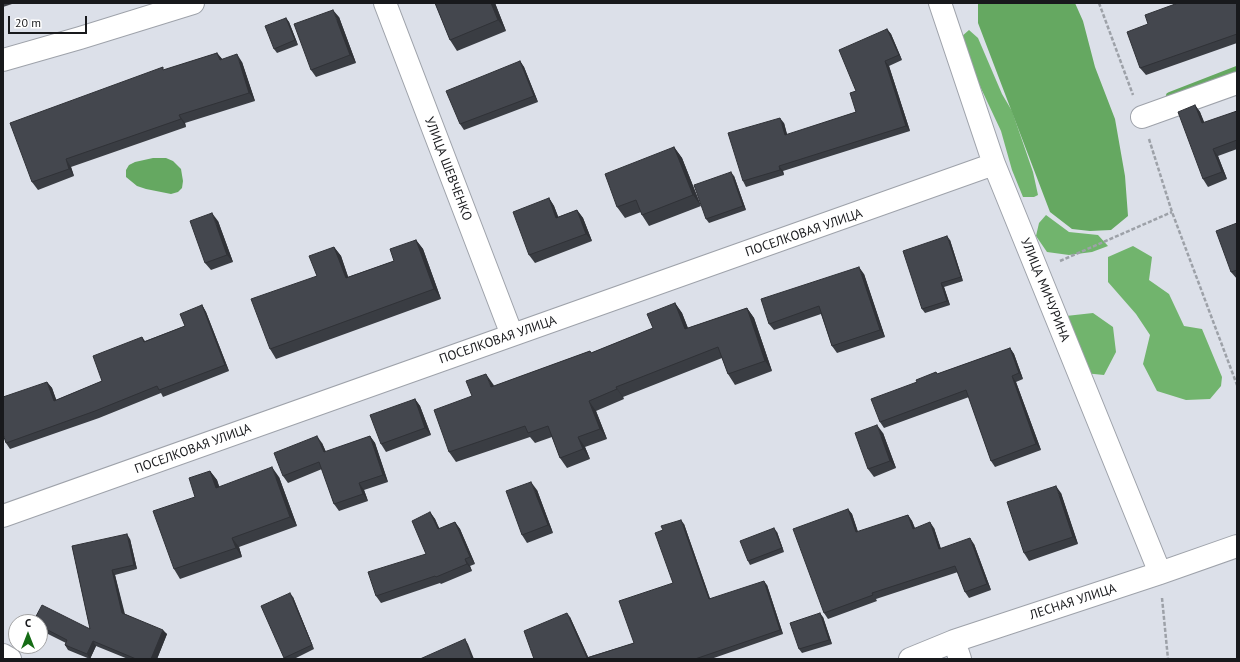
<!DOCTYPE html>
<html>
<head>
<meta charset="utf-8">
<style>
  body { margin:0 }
  #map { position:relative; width:1240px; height:662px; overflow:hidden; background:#dce0e9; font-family:"PT Sans",sans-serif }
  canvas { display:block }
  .frame { position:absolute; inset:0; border:4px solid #18191c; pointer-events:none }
  .north { position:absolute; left:8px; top:614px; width:40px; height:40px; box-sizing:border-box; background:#fff; border:1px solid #a3a3a4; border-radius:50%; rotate:0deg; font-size:11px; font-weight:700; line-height:16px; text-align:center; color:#18191c }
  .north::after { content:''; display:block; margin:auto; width:14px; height:18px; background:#156c15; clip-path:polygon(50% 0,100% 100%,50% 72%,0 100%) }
  .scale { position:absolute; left:8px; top:16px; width:79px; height:18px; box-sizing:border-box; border:2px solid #18191c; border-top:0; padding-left:5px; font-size:12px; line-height:14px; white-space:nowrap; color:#18191c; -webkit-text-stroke:3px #fff; paint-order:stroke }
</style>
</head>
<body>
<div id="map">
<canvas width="1240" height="662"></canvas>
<div class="frame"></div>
<div class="north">С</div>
<div class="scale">20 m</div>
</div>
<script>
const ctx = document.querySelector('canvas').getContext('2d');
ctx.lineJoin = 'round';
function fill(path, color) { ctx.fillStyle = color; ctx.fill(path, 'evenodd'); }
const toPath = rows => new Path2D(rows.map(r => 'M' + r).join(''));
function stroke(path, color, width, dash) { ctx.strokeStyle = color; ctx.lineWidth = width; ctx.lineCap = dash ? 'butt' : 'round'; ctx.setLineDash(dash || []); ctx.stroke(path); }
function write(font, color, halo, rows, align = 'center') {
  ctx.font = font + ' "PT Sans",sans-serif'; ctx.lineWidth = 4; ctx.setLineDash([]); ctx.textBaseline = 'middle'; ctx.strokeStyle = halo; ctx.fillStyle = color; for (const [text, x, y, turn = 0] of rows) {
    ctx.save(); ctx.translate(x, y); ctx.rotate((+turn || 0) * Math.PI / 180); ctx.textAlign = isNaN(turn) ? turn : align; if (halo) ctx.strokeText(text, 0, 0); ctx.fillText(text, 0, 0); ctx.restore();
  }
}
fill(toPath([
  [969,30,978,38,1002,94,1012,111,1033,172,1038,195,1034,197,1023,197,1012,170,1001,131,964,52,961,37],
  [1046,215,1069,232,1098,235,1108,246,1092,252,1069,255,1047,252,1036,236,1039,223],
  [1133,246,1152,257,1149,280,1169,294,1184,326,1202,329,1222,377,1221,386,1210,399,1186,400,1157,391,1143,364,1150,335,1136,314,1108,282,1108,257],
  [1093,313,1113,327,1116,352,1104,375,1084,373,1066,316]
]), '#71b46d');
fill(toPath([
  [978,3,1075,3,1083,21,1095,67,1115,119,1125,176,1128,216,1111,230,1090,231,1072,229,1050,212,978,23],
  [153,158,166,158,173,161,181,169,183,181,182,188,178,192,171,194,146,189,137,186,126,177,126,170,129,165,135,162]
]), '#65a861');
stroke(toPath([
  [1170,96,1237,70]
]), '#65a861', 8);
const minor = toPath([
  [385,3,512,335],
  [940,3,994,164,1160,573],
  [3,60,80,38,193,3],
  [1142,117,1237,83],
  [3,516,994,164],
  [954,641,960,659],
  [3,655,10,659],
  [910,659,954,641,1160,573,1237,546]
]);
stroke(minor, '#9ea2aa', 24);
stroke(toPath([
  [1099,3,1133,95],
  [1149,139,1172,212,1237,385],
  [1060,261,1172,212],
  [1162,598,1168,659]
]), '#9da1a8', 2.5, [4, 2]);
stroke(minor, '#fff', 22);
fill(toPath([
  [3,3,15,3,3,7],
  [435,3,495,3,506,31,457,51,450,40],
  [1237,3,1237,43,1146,75,1140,68,1148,24],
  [339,17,356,63,316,77,311,70],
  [286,18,289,22,298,45,277,53,274,49],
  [887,29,891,34,902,60,889,66,910,131,783,171,784,175,746,187,743,181,784,123,787,135,856,112,856,91],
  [217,53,222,59,242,62,255,101,185,123,186,127,71,167,74,176,38,190,32,182,164,70],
  [520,61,524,67,538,102,464,130,460,124],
  [1195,105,1200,112,1204,123,1237,111,1237,149,1218,156,1227,179,1208,187,1203,179],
  [674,147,682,158,701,206,649,226,642,215,641,212,625,218,617,207],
  [734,176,746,210,709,223,706,219],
  [549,198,554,206,558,217,577,210,583,218,592,241,535,263,529,255],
  [218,221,233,262,211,270,205,263],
  [1237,223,1237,279,1231,272],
  [416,240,423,249,441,299,276,359,270,349,317,276,334,247,341,256,348,277,394,261],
  [950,240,963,281,944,287,950,305,925,313,922,309],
  [864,274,885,337,837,353,832,346,821,314,774,330,769,324],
  [675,303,682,313,688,328,747,308,754,318,772,371,735,385,728,374,722,358,623,397,624,399,596,411,607,439,585,447,590,459,567,468,560,458,552,437,535,443,530,437,456,462,449,452,472,396,493,384,494,386,590,351,591,353,653,328],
  [202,305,206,312,229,371,163,397,161,393,99,418,10,449,6,443,47,382,52,388,56,400,102,381,142,337,145,341,185,326],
  [1010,348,1014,354,1023,379,1016,382,1041,450,995,467,991,461,969,397,884,428,880,422,917,382,936,372,937,374],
  [415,399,420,406,431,435,386,452,381,444],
  [883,433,896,468,874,477,868,469],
  [370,436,375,443,388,482,364,490,368,501,339,511,334,504,322,469,288,483,283,476,322,443,326,452],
  [210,471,217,480,219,487,279,477,297,526,239,547,242,557,180,579,174,569,195,497],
  [537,490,553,533,527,543,522,535],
  [1061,493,1078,544,1029,561,1024,553],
  [848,509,852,514,858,532,908,515,912,521,915,528,934,528,941,549,974,544,991,590,969,598,965,592,958,572,876,599,877,601,828,619,824,613],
  [430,512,435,519,439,529,455,522,460,529,475,564,470,566,472,571,441,584,440,583,381,603,376,596,426,554],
  [684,524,710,599,767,585,783,634,711,659,534,659,570,617,588,657,634,643,673,583],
  [777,532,784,552,750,565,748,561],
  [130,539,137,569,115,575,125,614,167,634,157,659,128,659,96,646,90,659,68,650,65,645,66,643,40,630,40,622,90,629,72,546],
  [293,597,314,649,294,659,285,659,284,658],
  [823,617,832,644,802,653,799,649]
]), '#3a3d43');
fill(toPath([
  [491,3,495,3,506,31,498,20],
  [333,10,339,17,356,63,350,55],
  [286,18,289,22,298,45,295,40],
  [887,29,891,34,902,60,899,55],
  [217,53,223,60,220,60],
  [237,54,242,62,255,101,249,93],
  [520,61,524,67,538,102,534,96],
  [885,61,889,66,910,131,906,126],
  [1195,105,1200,112,1208,131,1202,123],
  [179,115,185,123,186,127,181,119],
  [780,118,784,123,789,141,785,135],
  [674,147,682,158,701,206,693,195],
  [1213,149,1218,156,1227,179,1222,172],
  [66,159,71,167,74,176,69,169],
  [779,166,783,171,784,175,780,170],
  [731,172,734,176,746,210,743,206],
  [549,198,554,206,562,226,556,218],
  [577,210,583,218,592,241,586,234],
  [212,213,218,221,233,262,227,255],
  [947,236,950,240,963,281,961,277],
  [416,240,423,249,441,299,434,289],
  [334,247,341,256,352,288,346,278],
  [859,267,864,274,885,337,880,330],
  [941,283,944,287,950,305,947,301],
  [675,303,682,313,692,339,685,329],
  [202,305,206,312,229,371,225,365],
  [747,308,754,318,772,371,765,361],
  [1010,348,1014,354,1023,379,1019,373],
  [486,374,493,384,498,398,491,387],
  [1012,376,1016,382,1041,450,1036,444],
  [47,382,52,388,59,407,54,401],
  [616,387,623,397,624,399,617,389],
  [415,399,420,406,431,435,425,428],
  [589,401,596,411,607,439,600,429],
  [877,425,883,433,896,468,890,461],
  [317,436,322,443,329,459,324,452],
  [370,436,375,443,388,482,383,475],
  [578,437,585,447,590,459,583,449],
  [272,467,279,477,297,526,290,517],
  [210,471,217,480,223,497,216,488],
  [531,482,537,490,553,533,548,525],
  [359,483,364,490,368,501,363,494],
  [1056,486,1061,493,1078,544,1073,537],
  [848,509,852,514,860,538,856,532],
  [430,512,435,519,443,536,438,529],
  [908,515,912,521,917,534,913,529],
  [681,520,684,524,712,604,709,599],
  [455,522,460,529,475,564,470,557],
  [930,522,934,528,943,555,939,549],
  [774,528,777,532,784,552,782,548],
  [127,534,130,539,137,569,134,565],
  [232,538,239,547,242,557,236,548],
  [970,538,974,544,991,590,987,584],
  [465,559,470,566,472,571,467,564],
  [112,570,115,575,125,617,122,613],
  [764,581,767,585,783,634,780,630],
  [290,593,293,597,314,649,312,645],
  [567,613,570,617,589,659,587,658],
  [820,613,823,617,832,644,829,640],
  [163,630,167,634,157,659,151,659],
  [465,639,468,644,474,659,472,659],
  [93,641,96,646,90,659,87,654]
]), '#303237');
const building = toPath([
  [435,3,491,3,498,20,450,40,435,3],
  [1178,3,1237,3,1237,34,1140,68,1127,32,1148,24,1145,15,1178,3],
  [333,10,350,55,311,70,294,24,333,10],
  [286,18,295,40,274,49,265,26,286,18],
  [887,29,899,55,885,61,906,126,779,166,780,170,743,181,728,133,780,118,785,135,856,112,850,93,856,91,839,50,887,29],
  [217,53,220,60,237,54,249,93,179,115,181,119,66,159,69,169,32,182,10,123,163,67,163,70,217,53],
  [520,61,534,96,460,124,446,91,520,61],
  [1195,105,1202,123,1237,111,1237,140,1213,149,1222,172,1203,179,1178,112,1195,105],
  [674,147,693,195,642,215,636,200,617,207,605,174,674,147],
  [731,172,743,206,706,219,694,185,731,172],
  [549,198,556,218,577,210,586,234,529,255,513,212,549,198],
  [212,213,227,255,205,263,190,221,212,213],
  [1237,223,1237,270,1231,272,1216,231,1237,223],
  [947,236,961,277,941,283,947,301,922,309,903,251,947,236],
  [416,240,434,289,270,349,251,299,317,276,309,256,334,247,346,278,394,261,390,249,416,240],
  [859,267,880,330,832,346,819,306,769,324,761,299,859,267],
  [675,303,685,329,747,308,765,361,728,374,718,347,616,387,617,389,589,401,600,429,578,437,583,449,560,458,548,426,528,433,525,426,449,452,434,410,472,396,466,381,486,374,491,387,590,351,591,353,653,328,647,314,675,303],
  [202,305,225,365,159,390,157,386,95,411,6,443,3,434,3,397,47,382,54,401,102,381,93,356,142,337,144,342,185,326,180,314,202,305],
  [1010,348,1019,373,1012,376,1036,444,991,461,966,390,880,422,871,399,917,382,916,380,936,372,937,374,1010,348],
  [415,399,425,428,381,444,370,415,415,399],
  [877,425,890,461,868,469,855,433,877,425],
  [317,436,324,452,370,436,383,475,359,483,363,494,334,504,319,462,283,476,274,453,317,436],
  [272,467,290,517,232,538,236,548,174,569,153,511,195,497,189,478,210,471,216,488,272,467],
  [531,482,548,525,522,535,506,491,531,482],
  [1056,486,1073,537,1024,553,1007,502,1056,486],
  [848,509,856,532,908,515,913,529,930,522,939,549,970,538,987,584,965,592,955,566,872,593,873,595,824,613,793,529,848,509],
  [430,512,438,529,455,522,470,557,465,559,467,564,436,577,435,576,376,596,368,572,426,554,412,521,430,512],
  [681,520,709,599,764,581,780,630,695,659,534,659,524,631,567,613,587,658,634,643,619,601,673,583,655,533,663,530,661,526,681,520],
  [774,528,782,548,748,561,740,541,774,528],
  [127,534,134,565,112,570,122,613,163,630,151,659,136,659,93,641,87,654,65,645,67,640,40,626,40,622,33,622,42,605,90,629,72,546,127,534],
  [290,593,312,645,284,658,261,606,290,593],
  [820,613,829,640,799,649,790,623,820,613],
  [465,639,472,659,420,659,465,639]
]);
fill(building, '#44474e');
stroke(building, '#303237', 1);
write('13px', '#18191c', '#fff', [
  ["УЛИЦА ШЕВЧЕНКО",448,169,69],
  ["ПОСЕЛКОВАЯ УЛИЦА",804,233,-19],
  ["УЛИЦА МИЧУРИНА",1045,290,68],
  ["ПОСЕЛКОВАЯ УЛИЦА",498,340,-19],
  ["ПОСЕЛКОВАЯ УЛИЦА",193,449,-20],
  ["ЛЕСНАЯ УЛИЦА",1073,602,-18]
]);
</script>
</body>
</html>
